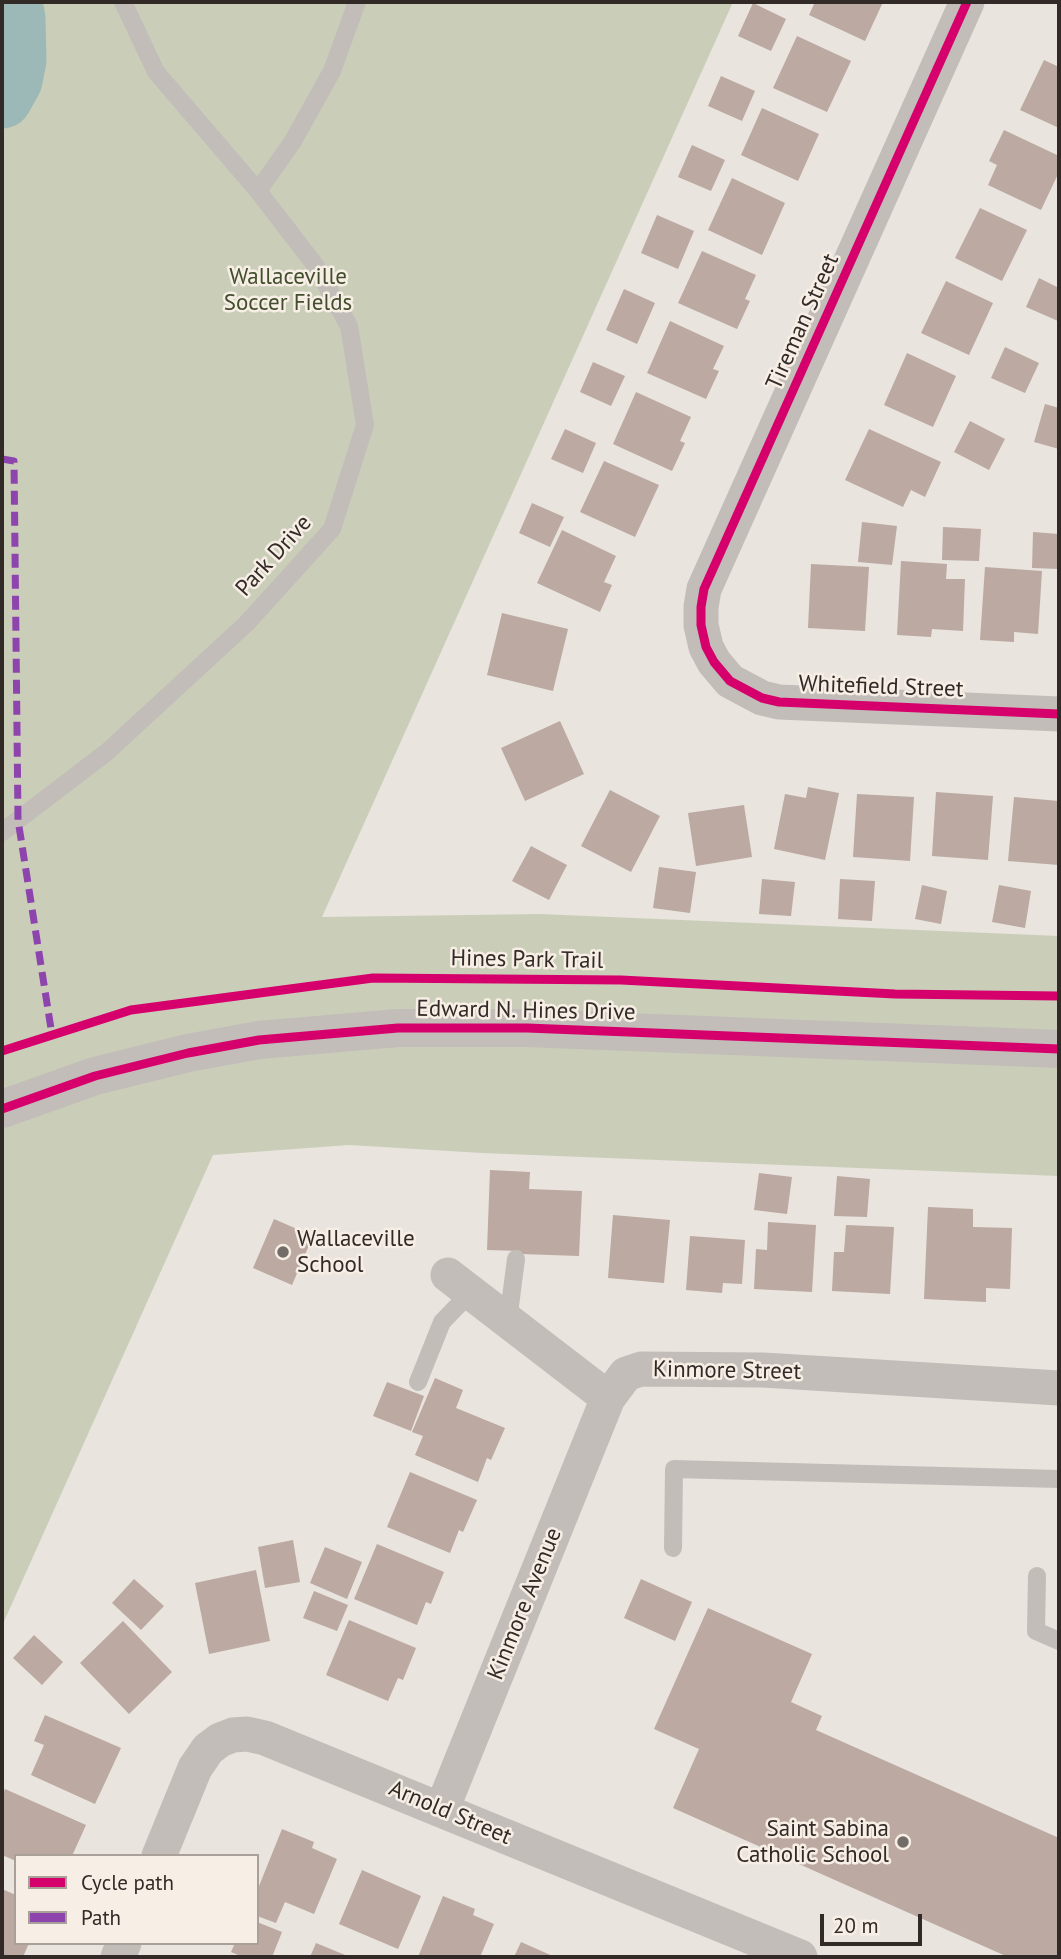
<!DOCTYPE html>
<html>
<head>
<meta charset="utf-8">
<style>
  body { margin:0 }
  #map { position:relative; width:1061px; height:1959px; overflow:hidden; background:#e9e4de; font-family:"PT Sans",sans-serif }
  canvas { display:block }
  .frame { position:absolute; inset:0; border:4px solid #322a27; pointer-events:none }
  .legend { position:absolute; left:14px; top:1854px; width:245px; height:91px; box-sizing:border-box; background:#f7efe5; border:2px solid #a8a099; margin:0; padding:9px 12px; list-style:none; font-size:21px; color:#322a27 }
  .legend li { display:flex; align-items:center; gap:14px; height:35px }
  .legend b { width:35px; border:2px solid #a8a099 }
  .scale { position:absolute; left:820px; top:1914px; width:102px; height:32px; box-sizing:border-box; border:4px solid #322a27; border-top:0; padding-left:9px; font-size:21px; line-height:24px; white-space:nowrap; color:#322a27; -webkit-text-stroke:5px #f7efe5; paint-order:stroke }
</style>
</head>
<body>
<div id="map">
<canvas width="1061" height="1959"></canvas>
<div class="frame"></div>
<ul class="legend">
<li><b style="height:9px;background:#d6006c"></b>Cycle path</li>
<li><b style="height:9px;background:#8e44ad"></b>Path</li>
</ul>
<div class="scale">20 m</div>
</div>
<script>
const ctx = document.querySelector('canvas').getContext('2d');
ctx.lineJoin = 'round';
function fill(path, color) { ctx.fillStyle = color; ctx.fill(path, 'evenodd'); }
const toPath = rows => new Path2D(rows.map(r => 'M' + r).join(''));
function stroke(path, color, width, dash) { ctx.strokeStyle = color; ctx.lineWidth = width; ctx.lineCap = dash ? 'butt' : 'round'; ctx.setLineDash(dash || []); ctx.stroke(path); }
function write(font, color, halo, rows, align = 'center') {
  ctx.font = font + ' "PT Sans",sans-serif'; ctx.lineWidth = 5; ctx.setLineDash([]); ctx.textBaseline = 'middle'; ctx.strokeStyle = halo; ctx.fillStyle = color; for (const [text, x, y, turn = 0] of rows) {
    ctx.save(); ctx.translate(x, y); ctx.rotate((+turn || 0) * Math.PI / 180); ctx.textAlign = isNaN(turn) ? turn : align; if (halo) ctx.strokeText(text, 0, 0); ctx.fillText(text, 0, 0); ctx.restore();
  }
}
fill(toPath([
  [2,2,733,2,322,917,540,914,1059,936,1059,1176,482,1153,349,1145,213,1155,2,1626]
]), '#caceb9');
stroke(toPath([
  [2,98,12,80,16,60,15,19,12,2]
]), '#9cb9b8', 61);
fill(toPath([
  [815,2,883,2,865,41,809,15],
  [753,3,786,19,771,51,738,36],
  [797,36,851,61,827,112,773,88],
  [1044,60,1059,67,1059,128,1020,110],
  [721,76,755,91,742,121,708,106],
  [762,108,819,134,798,181,741,155],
  [1004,130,1059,156,1059,172,1041,210,988,185,997,165,989,161],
  [692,145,725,160,711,191,678,177],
  [732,178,785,203,762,255,708,230],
  [980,208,1027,230,1002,281,955,258],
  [657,215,694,231,678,269,641,253],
  [702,251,756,275,745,299,750,301,737,329,678,303],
  [1039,278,1059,288,1058,321,1026,307],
  [946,281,993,303,969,355,921,333],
  [624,289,655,303,637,344,606,330],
  [670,321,724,346,713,369,719,371,706,399,647,373],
  [1005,347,1039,363,1025,393,991,378],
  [907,353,956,376,933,427,884,405],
  [593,362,625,376,611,406,580,392],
  [636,392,691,417,680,441,685,443,672,471,613,444],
  [1045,404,1059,408,1059,449,1034,442],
  [970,421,1005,439,989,470,954,452],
  [565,429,596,443,583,473,551,459],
  [869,429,941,462,925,497,911,490,903,507,845,480],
  [604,461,659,485,635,537,580,512],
  [532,503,564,517,550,547,519,533],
  [862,522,897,526,892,565,858,562],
  [943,527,981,529,979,561,942,560],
  [562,530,616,556,604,582,612,585,600,612,537,583],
  [1033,532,1059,534,1059,569,1032,568],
  [901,561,947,564,946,579,965,579,963,631,932,629,931,637,897,635],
  [811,564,869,567,865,631,808,628],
  [985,567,1042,571,1038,634,1014,632,1014,642,980,640],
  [502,613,568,629,553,691,487,675],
  [560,721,584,774,525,801,501,748],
  [808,787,839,793,825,860,774,849,785,794,806,798],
  [610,790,660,816,631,872,581,846],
  [936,792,993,796,988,860,932,856],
  [857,794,914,797,910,861,853,857],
  [1014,797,1059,801,1059,865,1008,861],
  [744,805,752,857,696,866,688,813],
  [531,846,567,865,549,900,512,881],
  [659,867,696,872,690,913,653,908],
  [762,879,795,882,791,916,759,914],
  [840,879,875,881,872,921,838,919],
  [922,885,947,891,941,924,915,919],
  [999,885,1031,891,1025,928,992,922],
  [490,1170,530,1172,529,1189,582,1191,579,1256,521,1254,521,1251,487,1250],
  [759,1173,792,1177,787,1214,754,1210],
  [837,1176,870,1179,867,1217,834,1216],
  [928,1207,973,1209,973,1227,1012,1228,1010,1289,986,1288,986,1302,924,1299],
  [613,1215,670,1220,664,1283,608,1278],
  [274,1219,313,1236,292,1285,253,1268],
  [768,1222,816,1225,812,1292,754,1289,756,1249,767,1250],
  [846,1225,894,1227,890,1294,832,1291,834,1252,844,1252],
  [690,1236,745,1240,742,1284,723,1283,722,1293,686,1290],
  [435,1378,463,1390,456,1408,505,1428,491,1460,487,1458,478,1482,415,1455,423,1436,412,1432],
  [387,1382,424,1396,411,1431,373,1416],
  [410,1472,477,1500,463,1532,459,1530,450,1553,387,1527],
  [293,1540,300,1582,265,1588,258,1547],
  [377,1544,444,1572,431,1604,426,1602,417,1625,354,1599],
  [325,1547,362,1562,347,1599,310,1583],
  [256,1570,270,1641,209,1654,195,1583],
  [134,1579,164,1606,141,1630,112,1603],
  [641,1579,692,1602,675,1641,624,1618],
  [314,1591,348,1605,337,1631,303,1618],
  [708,1608,812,1654,791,1702,822,1716,816,1730,1059,1838,1059,1957,1008,1957,673,1808,699,1749,654,1729],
  [349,1620,416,1648,403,1680,398,1678,388,1701,326,1675],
  [123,1621,172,1672,129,1714,80,1663],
  [34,1635,63,1662,42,1685,13,1658],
  [45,1715,121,1748,95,1804,31,1775,44,1745,34,1741],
  [5,1789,86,1825,72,1856,16,1856,16,1861,2,1855,2,1797],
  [282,1829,314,1842,312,1848,337,1859,314,1914,285,1902,276,1923,257,1916,257,1891],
  [362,1870,421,1896,398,1949,339,1924],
  [2,1889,16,1895,16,1943,29,1943,23,1957,2,1957],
  [443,1896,475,1909,473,1915,494,1924,480,1957,418,1957],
  [257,1922,282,1932,272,1957,243,1957,231,1952,235,1943,257,1943],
  [521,1942,555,1957,514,1957],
  [316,1943,350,1957,310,1957]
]), '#bba9a2');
stroke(toPath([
  [258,191,293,141,332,71,357,2],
  [2,832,107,752,247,623,332,529,365,425,349,326,315,265,258,191,156,72,123,2],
  [508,1321,516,1259],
  [418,1382,442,1322,471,1292],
  [673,1548,674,1469,1059,1479],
  [1037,1576,1036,1631,1059,1641]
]), '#c2bdb8', 18);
stroke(toPath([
  [967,2,704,589,701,607,701,625,706,647,714,662,730,681,762,698,779,702,1059,714],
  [448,1275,608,1398],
  [442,1809,608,1398,626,1374,641,1369,763,1370,1059,1388],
  [159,1856,195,1768,208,1749,220,1740,233,1735,247,1734,265,1738,800,1957],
  [118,1957,124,1943]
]), '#c2bdb8', 35);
stroke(toPath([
  [2,1109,95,1076,188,1053,259,1040,398,1028,527,1028,1059,1049]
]), '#c2bdb8', 38);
stroke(toPath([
  [2,459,14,461,18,820,52,1035]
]), '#8e44ad', 7, [14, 7]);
stroke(toPath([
  [967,2,704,589,701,607,701,625,706,647,714,662,730,681,762,698,779,702,1059,714],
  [2,1051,131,1010,373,978,621,980,895,994,1059,996],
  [2,1109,95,1076,188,1053,259,1040,398,1028,527,1028,1059,1049]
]), '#d6006c', 9);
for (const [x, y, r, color] of [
  [283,1252,7,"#726b67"],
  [903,1842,7,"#726b67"]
]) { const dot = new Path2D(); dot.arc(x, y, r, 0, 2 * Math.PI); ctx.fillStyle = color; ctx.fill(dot); stroke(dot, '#f7efe5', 2.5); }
write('23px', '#424e2d', '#f7efe5', [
  ["Wallaceville",288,277],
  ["Soccer Fields",288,303]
]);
write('23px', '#322a27', '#f7efe5', [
  ["Tireman Street",803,322,-66],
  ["Park Drive",274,556,-48],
  ["Whitefield Street",881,687,2],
  ["Hines Park Trail",527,960,1],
  ["Edward N. Hines Drive",526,1011,1],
  ["Kinmore Street",727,1371,1],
  ["Kinmore Avenue",525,1604,-68],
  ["Arnold Street",450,1813,23]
]);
write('23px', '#322a27', '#f7efe5', [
  ["Wallaceville",297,1239],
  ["School",297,1265],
  ["Saint Sabina",889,1829,"right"],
  ["Catholic School",889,1855,"right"]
], 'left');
</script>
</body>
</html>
